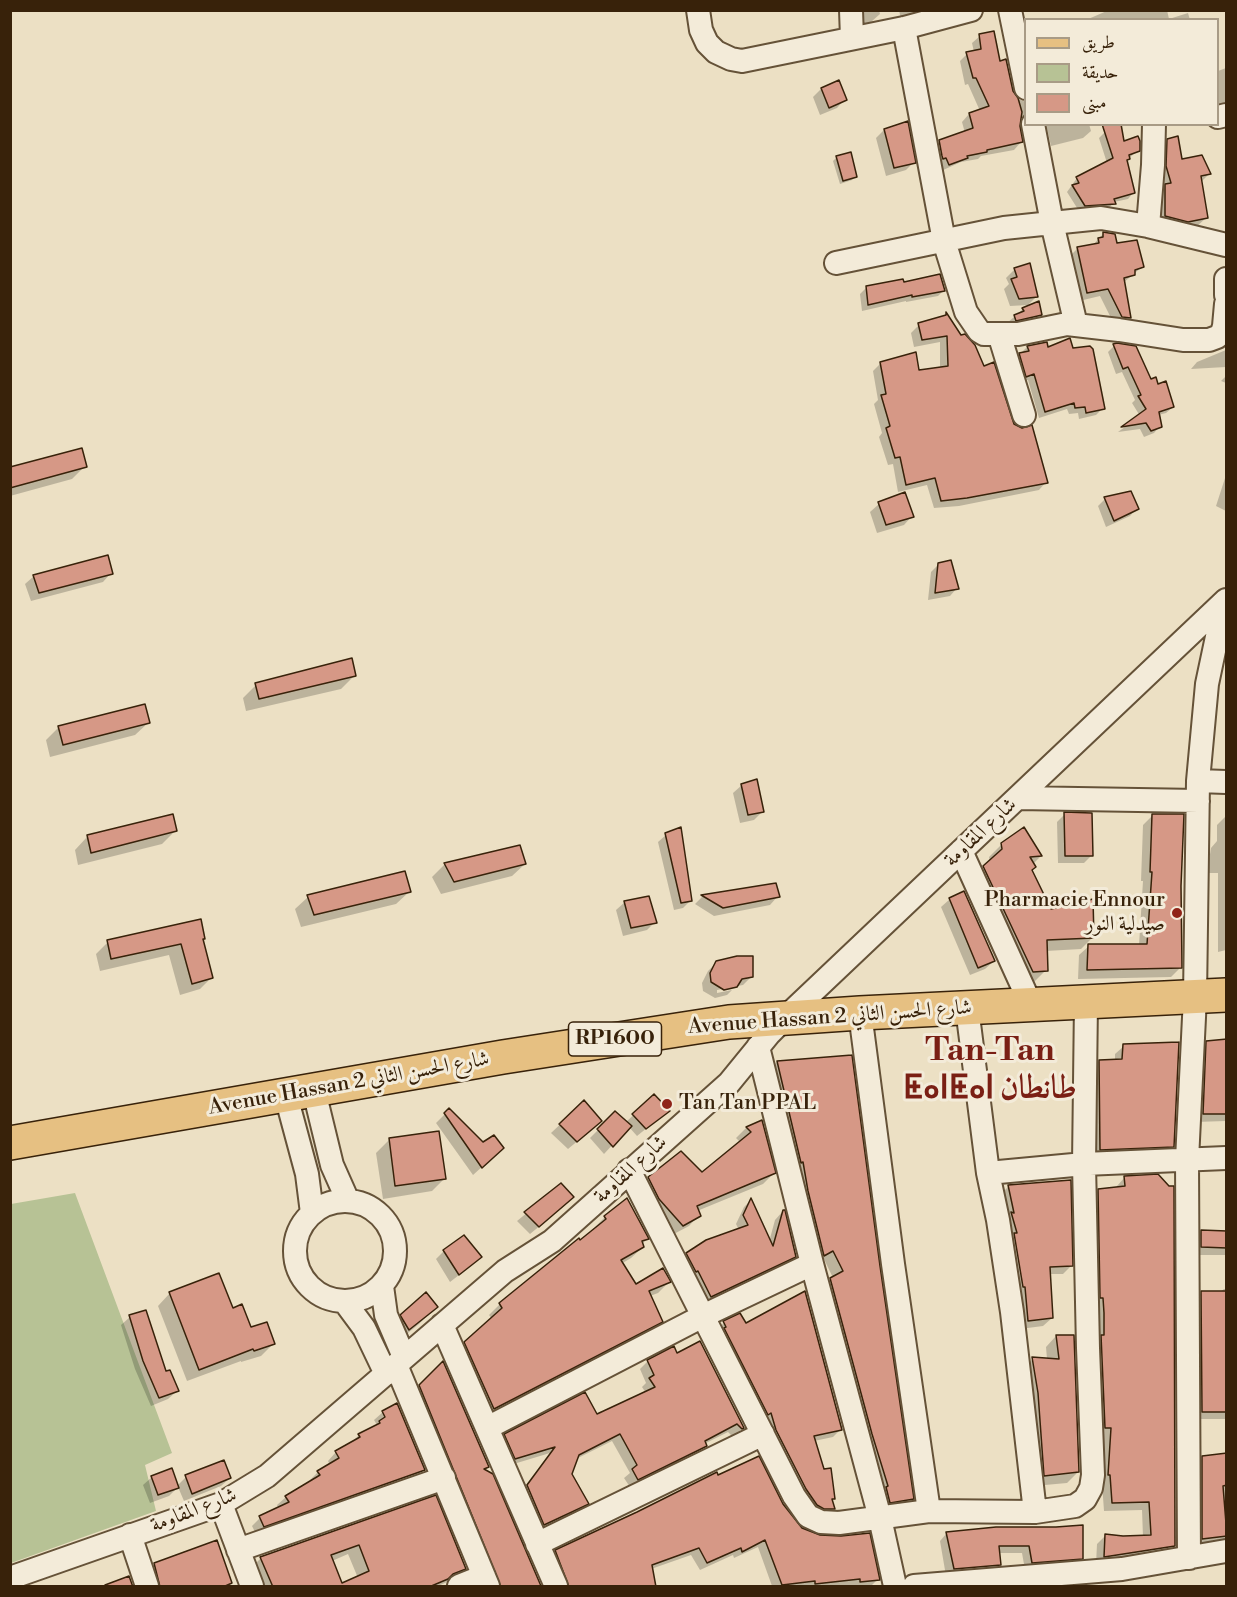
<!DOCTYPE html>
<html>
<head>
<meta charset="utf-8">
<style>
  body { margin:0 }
  #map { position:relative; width:1237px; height:1597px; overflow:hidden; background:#ece0c4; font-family:"Libre Bodoni",Amiri,serif }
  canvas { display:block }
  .frame { position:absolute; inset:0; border:12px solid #38220a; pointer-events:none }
  .legend { position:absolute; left:1024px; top:18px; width:195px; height:108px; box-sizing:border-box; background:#f3ebd9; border:2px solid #a89b86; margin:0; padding:8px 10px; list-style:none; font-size:18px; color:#38220a }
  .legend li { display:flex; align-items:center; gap:12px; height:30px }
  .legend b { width:30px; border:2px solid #a89b86 }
</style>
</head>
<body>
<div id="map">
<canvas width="1237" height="1597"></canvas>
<div class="frame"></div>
<ul class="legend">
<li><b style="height:8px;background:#e6c082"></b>طريق</li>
<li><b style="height:16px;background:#b7c295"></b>حديقة</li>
<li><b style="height:16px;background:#d69886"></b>مبنى</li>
</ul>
</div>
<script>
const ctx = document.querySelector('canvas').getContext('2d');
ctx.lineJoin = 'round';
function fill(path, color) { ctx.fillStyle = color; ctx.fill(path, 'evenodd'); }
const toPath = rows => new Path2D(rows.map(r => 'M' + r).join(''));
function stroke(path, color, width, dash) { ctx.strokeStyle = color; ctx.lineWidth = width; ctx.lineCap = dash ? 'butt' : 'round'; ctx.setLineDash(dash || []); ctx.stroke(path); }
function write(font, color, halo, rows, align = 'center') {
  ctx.font = font + ' "Libre Bodoni",Amiri,"Noto Sans Tifinagh",serif'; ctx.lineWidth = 6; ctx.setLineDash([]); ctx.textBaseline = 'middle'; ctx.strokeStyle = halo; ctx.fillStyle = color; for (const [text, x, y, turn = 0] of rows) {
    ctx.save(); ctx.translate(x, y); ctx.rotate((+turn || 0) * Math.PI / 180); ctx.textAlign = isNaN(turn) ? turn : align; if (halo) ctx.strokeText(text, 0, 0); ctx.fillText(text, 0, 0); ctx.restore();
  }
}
fill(toPath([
  [75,1193,172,1453,145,1465,156,1511,11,1563,11,1204]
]), '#b7c295');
fill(toPath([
  [853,10,879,10,880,14,871,22,857,26],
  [899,10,935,10,901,20],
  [1109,10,1167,10,1169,19,1188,13,1190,20,1086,20],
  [980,36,998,63,1015,98,1026,102,1026,117,1020,118,1018,126,1021,142,1014,150,981,156,978,159,961,162,941,171,932,149,940,141,965,133,962,122,969,114,980,111,968,84,965,85,960,61,967,54,974,52,972,43],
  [1226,68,1226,113,1218,110,1218,71],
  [821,89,845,99,837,108,820,115,813,97],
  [1046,124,1089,124,1091,131,1083,138,1051,146],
  [884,130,914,162,906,170,886,176,876,138],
  [1105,132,1138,150,1126,161,1133,193,1128,199,1114,202,1108,209,1079,211,1067,192,1077,178,1107,163,1099,138],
  [1168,140,1181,161,1209,174,1201,182,1206,218,1195,228,1155,227,1157,151],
  [837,157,856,176,852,180,840,184,833,161],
  [1103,234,1142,267,1123,283,1130,318,1122,326,1114,324,1100,296,1079,301,1069,257,1077,249,1092,246],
  [1029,265,1037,296,1028,305,1010,306,1004,289,1009,284,1006,278,1014,270],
  [902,284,944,290,938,296,906,302,906,301,862,311,860,294,866,288],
  [1023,309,1040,315,1032,323,1006,324],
  [946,314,983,367,1013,425,1021,430,1046,482,1039,490,959,506,934,508,927,485,898,492,893,464,888,465,879,437,882,433,874,404,878,400,873,371,881,363,918,372,940,368,940,342,914,347,911,333,919,325,943,318],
  [1046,344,1047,350,1103,408,1096,415,1079,419,1078,413,1069,414,1067,409,1039,418,1028,380,1020,383,1013,361,1027,347],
  [1114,346,1157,386,1173,407,1166,413,1158,415,1160,426,1154,433,1144,437,1140,429,1118,432,1140,416,1132,403,1135,400,1122,372,1116,374,1108,352],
  [1226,350,1226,367,1191,369,1197,362],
  [1226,376,1226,383,1221,381],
  [85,466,72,479,10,496,10,469],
  [1226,475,1226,511,1216,506],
  [1105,499,1137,508,1130,516,1106,527,1098,506],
  [879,504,912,516,904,525,877,533,870,512],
  [939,564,957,588,950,596,928,600,931,572],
  [111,573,103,582,31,601,25,584,34,576],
  [354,676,341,689,246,711,243,698,256,685],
  [148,723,135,735,50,757,46,740,59,727],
  [742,785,762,812,754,820,740,823,733,793],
  [1065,814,1092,855,1084,863,1058,863,1057,822],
  [1153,815,1182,816,1180,968,1171,977,1078,979,1079,955,1089,946,1139,945,1143,881,1141,881,1143,825],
  [1225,817,1226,950,1218,952,1218,873,1207,873,1211,848,1217,841,1217,825],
  [1024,829,1041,856,1033,864,1030,871,1050,911,1093,937,1081,949,1046,951,1046,970,1034,982,1021,984,972,880,990,862,989,857,1002,844],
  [175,831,162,844,78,865,75,850,87,837],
  [666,835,690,901,683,908,674,910,658,842],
  [445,864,525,864,512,876,441,894,432,877],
  [775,884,778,896,770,905,714,916,695,904,702,897],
  [409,892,396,904,301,927,295,909,308,897],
  [950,899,994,961,985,969,970,975,941,907],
  [625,902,655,922,647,930,623,936,616,910],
  [202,940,212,977,200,989,180,995,169,955,100,971,96,954,108,942],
  [717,962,752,976,743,985,717,990,717,993,732,990,727,995,715,998,703,991,702,983,708,971],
  [1226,1040,1226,1121,1195,1122,1199,1051,1207,1042],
  [1124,1046,1173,1146,1164,1154,1092,1157,1091,1069,1099,1061,1115,1061,1115,1054],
  [851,1057,912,1499,903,1508,882,1511,821,1289,833,1278,824,1259,815,1263,768,1071,777,1062],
  [654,1096,668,1111,637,1136,629,1127,604,1154,590,1138,615,1113,626,1122],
  [583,1103,592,1129,568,1149,551,1133],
  [449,1110,494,1156,473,1175,436,1123],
  [761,1122,774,1173,763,1184,697,1211,699,1215,689,1226,672,1235,638,1189,649,1178,702,1174,740,1142,736,1138,746,1128],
  [389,1140,445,1178,432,1191,383,1199,376,1153],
  [1125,1177,1174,1545,1166,1554,1096,1564,1097,1544,1106,1535,1122,1538,1143,1537,1142,1510,1104,1511,1102,1483,1101,1483,1103,1436,1097,1436,1090,1198,1099,1190,1117,1189,1117,1186],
  [561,1185,564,1206,530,1234,517,1221],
  [1009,1186,1071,1266,1063,1274,1049,1274,1052,1318,1043,1326,1020,1329,1001,1194],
  [626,1200,647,1239,642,1244,643,1247,631,1258,621,1264,636,1286,669,1282,658,1293,650,1296,661,1321,650,1333,482,1420,453,1354,492,1319,489,1315,500,1304,595,1230,593,1229,605,1217],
  [751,1200,769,1242,775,1220,783,1211,795,1256,787,1264,703,1304,679,1262,687,1254,739,1230,736,1224,744,1207],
  [1201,1232,1226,1232,1226,1255,1193,1255,1193,1240],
  [444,1251,472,1265,450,1282,436,1259],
  [1224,1289,1226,1289,1226,1419,1194,1419,1193,1301,1202,1292,1220,1292],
  [170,1293,232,1310,250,1329,273,1344,261,1356,241,1362,241,1361,187,1381,158,1306],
  [436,1307,419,1324,392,1346,384,1333,402,1316],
  [130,1317,177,1391,168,1399,151,1406,135,1369,121,1325],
  [724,1323,745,1325,841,1429,833,1437,814,1441,834,1498,831,1501,833,1509,825,1516,816,1516,716,1330],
  [1056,1336,1078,1472,1067,1483,1034,1486,1022,1369,1033,1359,1047,1359,1046,1347],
  [676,1355,743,1428,733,1437,728,1432,704,1444,705,1446,697,1454,630,1487,624,1478,630,1473,612,1441,576,1459,570,1474,587,1503,579,1511,536,1532,519,1494,550,1453,507,1466,497,1443,505,1435,597,1416,646,1393,642,1387,646,1383,640,1369,648,1361],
  [443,1364,488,1467,484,1471,538,1586,492,1586,412,1394],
  [383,1412,423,1470,415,1478,256,1534,252,1526,260,1518,279,1509,277,1505,286,1497,311,1482,310,1480,318,1472,330,1465,328,1461,336,1452,351,1443,359,1435,377,1425,374,1420],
  [1226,1455,1226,1543,1195,1547,1194,1466,1203,1458],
  [152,1477,177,1486,186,1477,230,1478,221,1486,184,1501,178,1487,169,1496,150,1503,143,1485],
  [717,1477,782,1504,801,1529,878,1579,871,1586,772,1586,758,1547,734,1558,733,1555,700,1570,691,1555,651,1569,655,1586,560,1586,548,1559,556,1551],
  [435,1497,464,1568,454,1579,438,1586,258,1586,250,1569,261,1558],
  [348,1554,358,1578,341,1585,332,1561],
  [996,1528,1082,1558,1074,1566,1025,1570,1022,1553,998,1553,1000,1565,992,1572,946,1576,940,1541,947,1533],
  [154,1564,230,1583,228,1586,147,1586,144,1575]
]), '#0003');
const building = toPath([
  [994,31,1000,61,1006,59,1013,91,1018,98,1022,112,1020,126,1023,142,987,150,987,152,967,156,968,158,949,165,946,158,943,159,942,156,939,140,973,128,969,113,989,106,976,78,973,78,966,52,981,49,979,34,994,31],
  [839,80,847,100,829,108,821,88,839,80],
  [908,121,916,163,894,168,884,129,908,121],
  [1102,124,1121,124,1124,141,1138,136,1140,141,1140,151,1129,155,1130,159,1127,160,1135,193,1114,199,1116,204,1085,206,1072,185,1079,183,1076,177,1113,158,1102,124],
  [1178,136,1182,159,1202,155,1211,174,1201,176,1208,218,1188,222,1165,216,1165,184,1171,183,1166,166,1167,139,1178,136],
  [851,152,857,177,843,181,836,156,851,152],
  [1103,232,1115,234,1117,243,1137,240,1144,267,1135,270,1135,275,1124,278,1131,318,1122,317,1108,289,1087,293,1077,247,1099,243,1098,238,1103,237,1103,232],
  [1030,263,1038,297,1019,299,1011,279,1017,277,1014,268,1030,263],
  [940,274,945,291,912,297,912,295,868,305,866,286,903,279,904,282,940,274],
  [1039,301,1042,315,1016,321,1014,315,1024,311,1022,308,1039,301],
  [946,312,961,335,965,334,975,345,984,366,994,362,1014,424,1022,428,1032,425,1048,483,967,498,941,501,935,478,906,485,900,457,895,458,886,428,890,426,881,395,886,394,880,362,916,352,919,370,948,366,947,336,922,340,918,323,946,315,946,312],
  [1070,338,1073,348,1090,346,1093,349,1105,409,1086,413,1085,407,1075,408,1074,403,1045,412,1034,374,1026,377,1019,353,1029,351,1027,346,1047,342,1048,347,1070,338],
  [1117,343,1136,346,1151,379,1156,377,1158,384,1166,381,1174,407,1159,412,1162,427,1151,431,1146,423,1121,427,1146,409,1138,396,1141,395,1128,367,1123,369,1113,344,1117,343],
  [82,448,87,467,10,488,10,467,82,448],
  [1131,491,1139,509,1114,521,1104,497,1131,491],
  [905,492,914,517,886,525,878,502,905,492],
  [108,555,113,574,39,593,33,575,108,555],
  [951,560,959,589,935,593,938,563,951,560],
  [352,658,356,676,259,699,255,683,352,658],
  [145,704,150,723,63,745,58,726,145,704],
  [757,779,764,812,748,815,741,784,757,779],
  [1064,812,1092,813,1093,856,1065,856,1064,812],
  [173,814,177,831,91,853,87,835,173,814],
  [1152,814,1184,814,1181,886,1182,968,1087,970,1088,944,1147,944,1152,872,1150,872,1152,814],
  [681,827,692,901,681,903,665,833,681,827],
  [1024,827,1042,856,1030,857,1036,867,1032,870,1051,909,1093,899,1094,938,1047,940,1048,971,1033,972,983,866,1002,849,1001,843,1024,827],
  [520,845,526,864,454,882,444,863,520,845],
  [405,871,411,892,314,915,307,895,405,871],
  [776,883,780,897,723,908,701,895,776,883],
  [964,891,995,961,978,968,949,898,964,891],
  [649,896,657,923,631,928,624,901,649,896],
  [201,919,205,939,203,939,213,978,192,984,181,944,111,959,107,940,201,919],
  [737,956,753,956,753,977,742,979,737,987,724,990,711,982,710,973,716,961,737,956],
  [1227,1039,1227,1114,1203,1114,1206,1041,1227,1039],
  [1179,1042,1174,1147,1100,1150,1099,1060,1122,1059,1123,1044,1179,1042],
  [852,1055,880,1266,914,1499,890,1503,886,1487,888,1486,872,1434,830,1278,843,1271,833,1251,824,1256,808,1191,803,1162,801,1163,777,1061,852,1055],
  [654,1094,670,1111,646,1129,632,1114,654,1094],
  [584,1100,602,1121,577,1142,559,1124,584,1100],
  [449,1108,483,1142,494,1135,504,1148,482,1168,444,1113,449,1108],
  [615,1111,632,1126,613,1147,597,1129,615,1111],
  [762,1120,776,1173,697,1206,701,1216,683,1226,659,1199,648,1177,681,1151,702,1172,751,1132,746,1127,762,1120],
  [439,1131,446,1179,395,1186,389,1138,439,1131],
  [1158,1174,1169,1186,1174,1186,1175,1546,1104,1557,1105,1534,1123,1536,1151,1535,1149,1502,1112,1503,1110,1475,1108,1475,1111,1428,1105,1428,1101,1335,1104,1335,1104,1313,1103,1298,1100,1298,1098,1189,1125,1186,1124,1176,1158,1174],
  [1071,1180,1073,1266,1050,1267,1053,1318,1028,1321,1025,1287,1023,1287,1014,1233,1017,1233,1011,1212,1014,1213,1008,1185,1071,1180],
  [561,1183,574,1197,539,1227,524,1212,561,1183],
  [627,1198,649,1239,642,1241,644,1247,621,1260,636,1284,663,1268,671,1282,649,1291,663,1322,494,1409,464,1342,502,1308,499,1303,579,1238,580,1240,606,1219,604,1216,627,1198],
  [751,1198,773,1246,783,1210,785,1210,796,1257,711,1297,698,1271,696,1272,686,1253,706,1240,748,1225,743,1215,751,1198],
  [1201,1230,1227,1231,1227,1248,1201,1247,1201,1230],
  [464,1235,482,1257,459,1275,443,1250,464,1235],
  [219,1273,233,1308,242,1304,251,1327,267,1322,275,1344,254,1351,253,1349,199,1370,169,1292,219,1273],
  [805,1291,842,1430,814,1436,824,1469,831,1468,835,1499,832,1499,835,1509,824,1509,817,1505,806,1489,776,1430,771,1413,768,1415,724,1328,726,1327,723,1321,740,1313,746,1323,805,1291],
  [1201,1291,1227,1291,1227,1412,1202,1412,1201,1291],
  [426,1292,438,1307,409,1330,400,1315,426,1292],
  [146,1310,166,1371,170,1370,179,1391,159,1398,143,1361,129,1315,146,1310],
  [1056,1335,1074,1335,1079,1472,1044,1476,1038,1393,1032,1357,1059,1359,1056,1335],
  [700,1341,744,1428,742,1429,737,1424,705,1441,707,1446,638,1480,632,1469,637,1465,620,1434,579,1455,572,1474,589,1504,544,1525,527,1485,555,1447,515,1459,504,1434,585,1392,597,1414,655,1387,649,1378,654,1375,647,1360,674,1346,677,1353,700,1341],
  [443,1361,489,1467,484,1469,493,1474,541,1586,501,1587,419,1385,443,1361],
  [397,1403,425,1470,264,1527,259,1516,289,1502,285,1496,320,1475,317,1471,339,1458,335,1451,360,1437,358,1434,380,1423,379,1421,385,1417,382,1411,397,1403],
  [1227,1453,1227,1485,1223,1486,1227,1536,1202,1539,1202,1456,1227,1453],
  [759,1456,783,1504,802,1528,820,1535,841,1536,870,1533,880,1580,860,1582,860,1579,815,1584,815,1581,782,1585,765,1540,742,1552,741,1548,707,1563,699,1548,652,1565,656,1587,569,1587,555,1550,637,1512,717,1472,718,1475,759,1456],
  [224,1460,231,1478,192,1494,185,1475,224,1460],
  [172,1468,179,1488,158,1495,151,1476,172,1468],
  [436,1495,466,1569,453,1574,448,1579,429,1587,273,1587,260,1557,436,1495],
  [359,1545,369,1571,342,1583,331,1555,359,1545],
  [1083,1525,1083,1559,1032,1563,1029,1546,999,1546,1001,1565,954,1569,946,1532,996,1527,1056,1527,1083,1525],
  [217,1540,232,1583,223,1587,160,1587,154,1563,217,1540],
  [129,1576,133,1587,105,1587,105,1585,129,1576]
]);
fill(building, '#d69886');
stroke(building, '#38220a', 1.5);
const street = toPath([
  [698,10,701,30,707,43,716,52,731,59,742,61,904,28,971,10],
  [851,10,852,38],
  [1010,10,1026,88],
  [904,28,944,241,966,312,979,331,984,334,1018,334,1067,324,1119,330,1183,340,1209,340,1217,337,1222,333,1224,326,1226,304],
  [1218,117,1226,115],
  [1148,226,1153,165,1154,124],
  [836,263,1004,228,1052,223,1033,124],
  [1226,279,1226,295],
  [1076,325,1052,223,1101,218,1148,226,1226,245],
  [999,334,1024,415],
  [1198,781,1226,782],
  [1018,798,1198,801],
  [961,851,1031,1005],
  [967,1008,988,1173,998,1220,1012,1312,1035,1512],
  [860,1013,893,1264,929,1511],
  [758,1047,812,1264,880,1518,895,1586],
  [314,1091,332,1165,348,1201],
  [286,1096,307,1174,312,1213],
  [629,1170,794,1496,808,1516,821,1522,839,1523,929,1511,1035,1512,1075,1506,1085,1499,1091,1488,1093,1475,1088,1348,1084,1164,1086,1002],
  [988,1173,1084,1164,1226,1158],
  '295 1251a50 50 0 1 1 100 0a50 50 0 1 1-100 0Z',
  [382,1286,386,1315,404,1357],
  [344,1301,364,1328,386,1374],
  [442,1325,556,1586],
  [396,1365,488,1586],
  [487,1428,703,1316,812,1264],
  [221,1504,252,1586],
  [130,1535,147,1586],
  [537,1544,763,1434],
  [238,1550,444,1478],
  [1189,1558,1187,1160,1195,997,1198,781,1207,684,1218,632,1226,601],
  [10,1578,221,1504,267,1476,505,1271,552,1241,729,1083,769,1034,786,1017,1226,600],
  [459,1586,484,1576],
  [914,1586,1122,1569,1226,1551]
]);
const primary = toPath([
  [10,1143,503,1057,729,1022,860,1013,1226,995]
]);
stroke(street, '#655238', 26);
stroke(primary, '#38220a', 36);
stroke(street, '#f3ebd9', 22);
stroke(primary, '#e6c082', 33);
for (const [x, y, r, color] of [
  [1177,913,6,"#8f2418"],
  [667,1104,6,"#8f2418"]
]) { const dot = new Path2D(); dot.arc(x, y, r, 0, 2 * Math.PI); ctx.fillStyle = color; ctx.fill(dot); stroke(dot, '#f3ebd9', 2); }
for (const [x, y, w] of [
  [615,1039,93]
]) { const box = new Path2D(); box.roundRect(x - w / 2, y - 17, w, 34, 4.5); ctx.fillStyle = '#f3ebd9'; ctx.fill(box); stroke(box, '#38220a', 1.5); }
write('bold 20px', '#38220a', null, [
  ["RP1600",615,1039]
]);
write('21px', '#38220a', '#f3ebd9', [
  ["شارع المقاومة",981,833,-43],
  ["Avenue Hassan 2 شارع الحسن الثاني",830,1018,-4],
  ["Avenue Hassan 2 شارع الحسن الثاني",349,1084,-10],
  ["شارع المقاومة",631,1170,-42],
  ["شارع المقاومة",194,1511,-21]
]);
write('21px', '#38220a', '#f3ebd9', [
  ["Pharmacie Ennour",1165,901],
  ["صيدلية النور",1165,925],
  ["Tan Tan PPAL",679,1104,"left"]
], 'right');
write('bold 33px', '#7a1f14', '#f3ebd9', [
  ["Tan-Tan",990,1052],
  ["ⵟⴰⵏⵟⴰⵏ طانطان",990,1090]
]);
</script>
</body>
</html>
